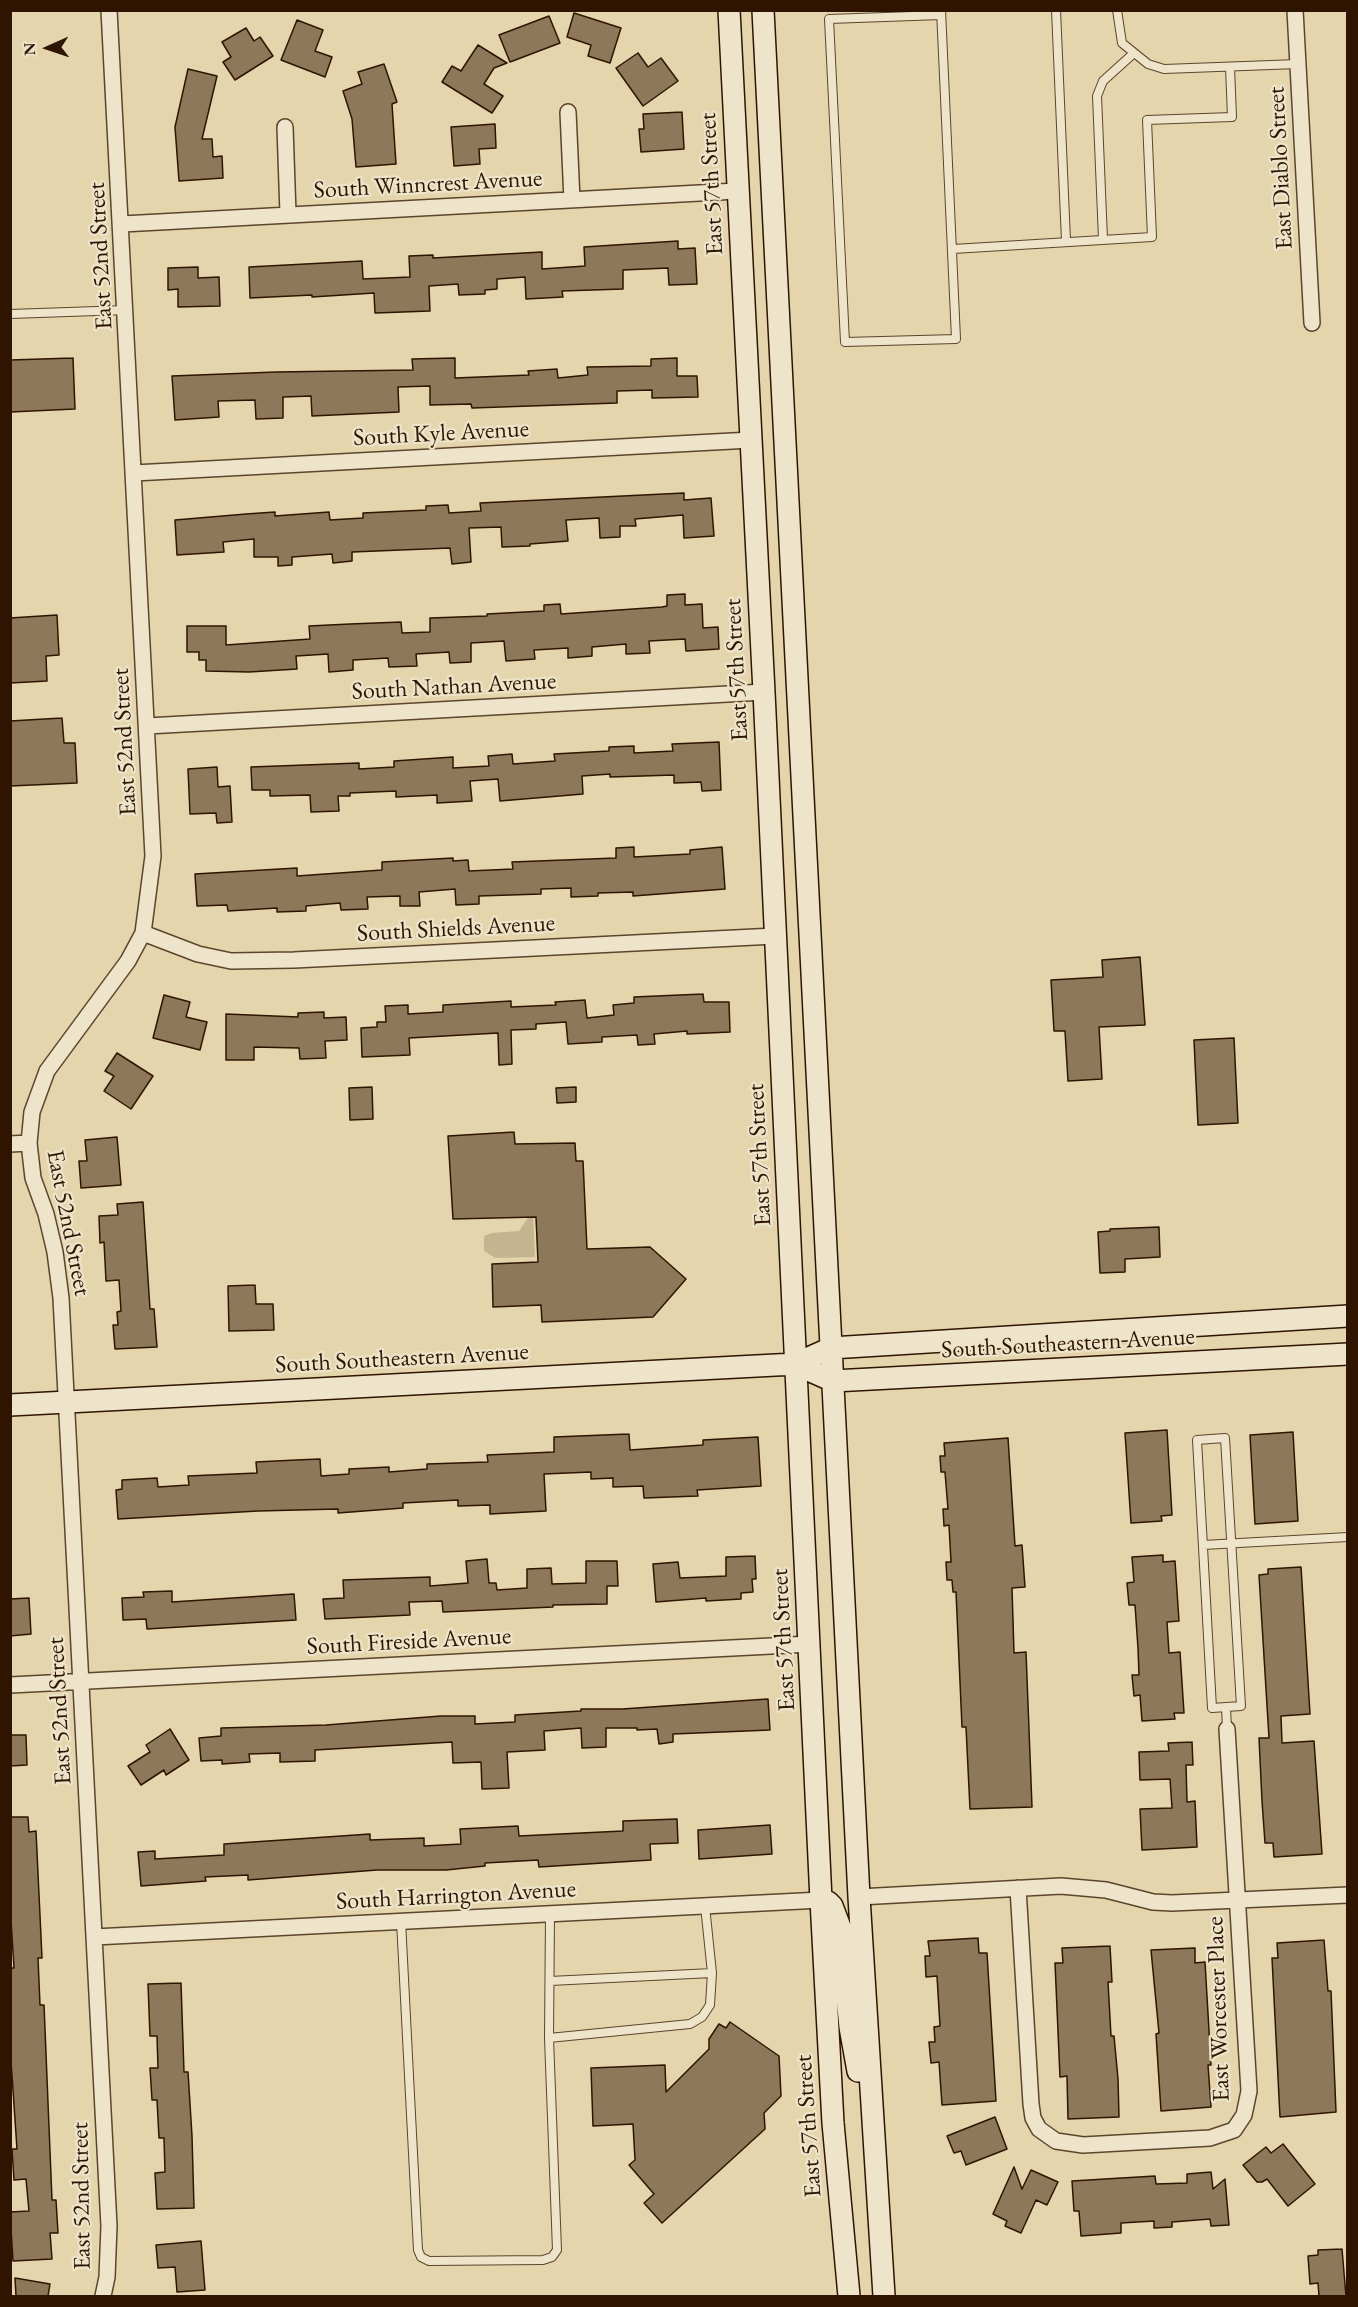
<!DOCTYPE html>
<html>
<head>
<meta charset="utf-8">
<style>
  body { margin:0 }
  #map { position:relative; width:1358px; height:2307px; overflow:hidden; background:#e4d5ad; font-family:"EB Garamond",serif }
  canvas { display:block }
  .frame { position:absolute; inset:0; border:12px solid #2f1500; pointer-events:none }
  .north { position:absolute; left:18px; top:18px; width:60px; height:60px; -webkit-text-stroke:4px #ede4ca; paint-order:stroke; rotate:267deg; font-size:16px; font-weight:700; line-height:24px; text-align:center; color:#2f1500 }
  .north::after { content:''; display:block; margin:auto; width:21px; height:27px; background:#2f1500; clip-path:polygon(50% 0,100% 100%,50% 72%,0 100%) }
</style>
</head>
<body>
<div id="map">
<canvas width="1358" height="2307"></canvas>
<div class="frame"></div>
<div class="north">N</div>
</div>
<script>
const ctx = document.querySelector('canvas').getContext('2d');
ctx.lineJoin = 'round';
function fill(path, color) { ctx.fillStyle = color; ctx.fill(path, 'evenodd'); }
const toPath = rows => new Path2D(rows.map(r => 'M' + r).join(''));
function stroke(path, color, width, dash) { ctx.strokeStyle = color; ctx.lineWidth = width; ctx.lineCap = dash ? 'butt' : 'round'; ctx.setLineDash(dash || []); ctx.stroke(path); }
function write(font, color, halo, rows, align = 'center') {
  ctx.font = font + ' "EB Garamond",serif'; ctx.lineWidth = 4.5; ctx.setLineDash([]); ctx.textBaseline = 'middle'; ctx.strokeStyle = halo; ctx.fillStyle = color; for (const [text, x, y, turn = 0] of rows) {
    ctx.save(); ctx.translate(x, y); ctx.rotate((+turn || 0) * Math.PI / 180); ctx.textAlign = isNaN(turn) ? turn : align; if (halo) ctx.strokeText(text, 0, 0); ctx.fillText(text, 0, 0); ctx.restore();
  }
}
fill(toPath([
  [529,1216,533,1216,535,1257,495,1258,484,1251,484,1236,492,1233,519,1231]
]), '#c5b490');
const building = toPath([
  [574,13,621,28,610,63,588,56,591,45,567,37,574,13],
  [549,16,560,43,510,62,499,35,549,16],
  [297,20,323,30,315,51,332,57,325,77,281,60,297,20],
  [246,28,254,41,260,37,273,56,235,80,223,62,231,57,222,42,246,28],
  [478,45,507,63,494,68,484,84,503,96,492,113,442,82,452,66,461,71,478,45],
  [638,53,648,67,661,58,678,81,643,106,616,68,638,53],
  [384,64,397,102,392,104,396,164,356,167,352,119,343,91,362,84,358,72,384,64],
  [188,69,217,76,202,139,212,139,213,157,222,156,223,178,179,181,175,127,188,69],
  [682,112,684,149,641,152,639,129,644,129,643,114,682,112],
  [495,124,496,148,479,149,480,164,454,166,451,127,495,124],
  [678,241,678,249,695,248,697,284,669,285,668,268,623,270,623,289,562,291,563,297,526,299,525,277,497,279,497,289,485,290,485,294,459,295,458,284,429,286,430,311,375,313,374,293,312,297,312,295,250,298,249,267,362,261,363,279,410,277,409,256,433,255,433,258,542,252,542,269,585,266,584,247,678,241],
  [198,267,198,278,219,277,220,306,178,307,178,289,168,290,168,268,198,267],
  [73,358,75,409,10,412,10,360,73,358],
  [455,358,455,378,529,375,528,371,557,369,558,378,588,375,587,367,651,366,651,359,677,358,677,376,697,376,698,397,652,398,652,390,617,391,617,403,472,408,471,404,430,405,430,386,398,387,399,412,312,416,311,396,283,397,283,418,256,419,255,400,218,401,219,417,175,420,172,376,276,372,413,370,412,359,455,358],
  [684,493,684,500,711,498,714,536,684,538,683,515,635,519,636,526,620,526,620,537,600,538,599,518,566,520,568,541,530,544,530,546,502,547,501,527,469,528,471,562,452,564,450,548,352,552,352,561,333,563,332,554,292,557,292,565,278,566,278,557,254,557,254,539,223,542,224,552,177,555,175,520,246,514,275,512,275,516,329,512,330,520,363,518,363,513,426,510,426,506,448,505,449,513,481,511,480,503,684,493],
  [685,594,685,605,702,604,703,628,718,627,719,649,686,651,685,639,649,641,650,653,626,654,626,644,592,647,592,656,568,658,568,648,534,650,535,659,506,661,504,641,471,643,471,662,450,663,449,652,416,654,417,666,389,667,388,658,353,660,353,670,329,672,328,654,296,656,297,669,249,672,206,671,206,660,199,660,199,652,187,652,187,626,226,626,226,645,310,639,309,626,350,624,401,622,402,633,430,632,430,618,487,616,487,614,544,611,544,605,560,604,561,614,662,607,667,606,667,595,685,594],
  [57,615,59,655,46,656,47,681,10,683,10,618,57,615],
  [62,718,64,743,75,743,77,783,10,786,10,721,62,718],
  [719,742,721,790,702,791,701,782,674,783,674,775,610,777,610,774,582,776,583,794,500,801,498,779,470,781,472,801,437,803,437,795,396,797,396,791,350,793,350,796,338,796,339,811,311,812,310,795,270,796,270,790,252,790,251,767,359,763,359,769,394,767,394,761,453,757,453,768,489,766,488,756,512,754,513,764,555,761,554,754,609,751,609,747,634,746,634,753,673,751,672,744,719,742],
  [217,767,218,787,230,786,232,822,217,823,216,813,190,814,188,769,217,767],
  [634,847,634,857,690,854,690,850,722,847,725,889,633,896,633,892,598,893,598,896,571,897,571,888,541,889,541,894,479,896,479,904,456,905,455,889,419,892,420,906,400,906,400,896,367,897,368,909,341,910,340,903,306,906,306,911,277,912,277,908,228,911,227,905,197,906,195,874,297,868,297,876,382,870,382,862,453,858,453,861,468,860,469,871,513,869,512,862,616,858,616,848,634,847],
  [1140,957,1145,1025,1099,1027,1102,1079,1068,1081,1065,1031,1054,1031,1051,980,1103,977,1102,960,1140,957],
  [703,994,704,1002,729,1002,730,1032,687,1034,687,1031,654,1034,655,1044,638,1045,637,1035,602,1037,602,1042,568,1044,566,1022,536,1024,536,1029,511,1030,512,1064,499,1065,498,1033,409,1038,410,1055,362,1057,361,1028,377,1027,377,1022,386,1022,385,1006,408,1005,408,1014,443,1012,443,1005,511,1001,511,1007,556,1005,555,1002,585,1000,587,1018,614,1015,613,1005,634,1003,634,997,703,994],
  [164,995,190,1002,186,1017,207,1022,200,1050,153,1038,164,995],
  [324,1012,324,1018,346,1017,347,1040,325,1041,326,1058,300,1059,299,1048,254,1047,254,1060,226,1060,226,1014,298,1017,298,1013,324,1012],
  [1234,1038,1238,1123,1198,1125,1194,1040,1234,1038],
  [117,1053,153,1076,131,1109,104,1091,114,1076,105,1071,117,1053],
  [372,1087,373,1119,350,1120,349,1088,372,1087],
  [576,1087,576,1102,557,1103,556,1088,576,1087],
  [514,1132,515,1144,575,1143,576,1161,583,1161,587,1249,650,1247,686,1279,653,1317,542,1322,541,1305,493,1307,492,1264,538,1262,536,1217,453,1219,448,1136,514,1132],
  [117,1137,121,1185,81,1188,79,1161,87,1161,85,1140,117,1137],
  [143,1202,150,1309,154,1309,157,1347,115,1349,113,1325,118,1325,117,1312,121,1311,119,1280,106,1281,104,1242,100,1243,99,1216,118,1215,117,1204,143,1202],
  [1159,1227,1160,1257,1125,1259,1125,1272,1100,1273,1098,1232,1110,1231,1110,1229,1159,1227],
  [255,1285,256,1304,273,1304,274,1330,229,1331,228,1286,255,1285],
  [1167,1430,1172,1515,1161,1516,1162,1521,1131,1523,1125,1433,1167,1430],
  [1293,1432,1298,1521,1255,1524,1250,1435,1293,1432],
  [629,1434,630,1450,703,1445,703,1440,758,1437,761,1486,697,1490,698,1496,644,1498,643,1486,613,1487,613,1478,591,1479,591,1472,544,1474,546,1511,490,1514,490,1505,458,1506,458,1500,403,1503,403,1508,338,1513,338,1509,258,1511,118,1519,116,1490,122,1489,122,1480,157,1478,158,1487,189,1485,188,1476,257,1473,256,1462,296,1460,320,1459,321,1476,349,1474,349,1469,389,1467,389,1472,427,1469,427,1464,488,1462,487,1455,554,1452,554,1437,629,1434],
  [1008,1438,1015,1546,1022,1545,1025,1587,1012,1588,1014,1653,1026,1652,1032,1807,970,1809,966,1727,962,1727,956,1592,953,1592,952,1580,947,1580,946,1562,951,1562,949,1525,944,1526,943,1509,948,1509,945,1472,941,1472,940,1456,945,1456,944,1443,1008,1438],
  [1163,1555,1163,1562,1175,1561,1179,1621,1167,1622,1169,1653,1180,1652,1184,1713,1174,1713,1175,1719,1142,1721,1140,1695,1134,1696,1132,1675,1139,1675,1138,1648,1135,1605,1129,1605,1127,1583,1134,1582,1132,1557,1163,1555],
  [755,1556,756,1579,752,1579,753,1592,741,1593,741,1599,706,1601,706,1598,656,1602,653,1564,678,1562,680,1578,726,1576,726,1557,755,1556],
  [487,1559,489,1583,496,1583,497,1590,527,1588,527,1569,551,1568,552,1584,586,1583,586,1561,617,1561,618,1586,607,1586,607,1604,553,1605,553,1607,443,1612,442,1601,409,1602,410,1615,325,1619,323,1599,344,1598,343,1580,430,1577,430,1586,468,1583,466,1561,487,1559],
  [1301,1567,1310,1714,1281,1716,1282,1743,1314,1741,1322,1854,1274,1857,1273,1843,1265,1843,1262,1801,1259,1738,1269,1738,1259,1575,1268,1574,1268,1569,1301,1567],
  [172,1591,172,1602,294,1594,296,1620,147,1629,146,1619,123,1620,122,1598,144,1597,143,1592,172,1591],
  [29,1598,31,1634,10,1636,10,1599,29,1598],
  [768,1699,770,1730,673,1734,673,1742,659,1744,657,1729,637,1730,637,1728,606,1728,606,1747,582,1748,581,1728,544,1731,545,1750,507,1752,509,1788,482,1789,481,1762,453,1763,452,1742,315,1750,315,1761,280,1762,280,1753,249,1754,250,1762,222,1764,222,1760,201,1761,199,1738,221,1736,221,1728,326,1725,441,1716,475,1716,475,1724,515,1722,515,1715,581,1711,581,1709,622,1709,768,1699],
  [170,1729,189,1760,166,1775,164,1770,141,1785,128,1766,150,1752,146,1745,170,1729],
  [10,1735,26,1735,27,1765,10,1766,10,1735],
  [1192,1742,1193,1765,1186,1765,1187,1802,1195,1801,1197,1847,1142,1850,1140,1809,1172,1808,1170,1779,1140,1780,1139,1752,1169,1751,1168,1743,1192,1742],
  [10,1817,28,1817,29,1832,36,1831,42,1958,38,1958,40,2005,44,2005,52,2200,56,2200,58,2233,50,2233,52,2259,13,2261,10,2212,29,2211,26,2179,14,2180,12,2149,17,2149,10,2046,10,1968,14,1968,10,1904,10,1817],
  [677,1819,678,1843,650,1844,651,1860,539,1867,538,1860,485,1863,485,1866,446,1870,377,1870,248,1880,248,1875,205,1877,206,1881,141,1886,138,1852,155,1851,155,1859,224,1855,224,1844,370,1834,370,1840,424,1838,424,1846,461,1844,460,1829,518,1826,519,1836,623,1831,623,1821,677,1819],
  [770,1825,772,1854,699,1859,698,1830,770,1825],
  [978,1938,979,1953,987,1953,996,2101,942,2105,939,2062,931,2063,929,2042,935,2042,934,2027,940,2026,937,1976,926,1977,925,1956,930,1956,928,1941,978,1938],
  [1324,1940,1328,1991,1331,1991,1336,2112,1280,2117,1272,1958,1278,1958,1277,1943,1324,1940],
  [1110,1946,1112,1982,1108,1982,1111,2036,1114,2036,1118,2079,1119,2117,1068,2119,1067,2076,1060,2077,1055,1963,1063,1963,1062,1948,1110,1946],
  [1195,1948,1195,1963,1205,1962,1211,2065,1208,2065,1211,2107,1161,2111,1156,2034,1159,2033,1151,1950,1195,1948],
  [181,1983,184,2072,188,2072,192,2136,194,2208,157,2209,155,2173,165,2172,164,2138,159,2138,157,2100,152,2100,150,2068,158,2068,157,2036,150,2036,148,1984,181,1983],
  [730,2022,779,2056,781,2096,764,2113,765,2129,662,2223,644,2203,654,2194,629,2165,635,2160,633,2124,593,2126,591,2068,665,2065,666,2092,709,2049,709,2039,719,2024,726,2028,730,2022],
  [995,2117,1007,2149,966,2165,961,2151,954,2153,947,2136,995,2117],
  [1283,2144,1315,2184,1288,2206,1267,2179,1262,2182,1257,2182,1243,2165,1266,2147,1271,2153,1283,2144],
  [1014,2167,1022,2189,1031,2170,1058,2182,1047,2205,1036,2200,1021,2233,1005,2226,1007,2221,993,2214,1014,2167],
  [1211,2172,1213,2189,1225,2179,1229,2225,1211,2226,1210,2219,1172,2222,1172,2227,1154,2228,1154,2221,1121,2223,1121,2233,1081,2236,1079,2211,1074,2211,1072,2181,1155,2176,1156,2184,1187,2183,1187,2174,1211,2172],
  [201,2241,205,2290,177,2292,175,2267,158,2268,156,2245,201,2241],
  [1342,2249,1346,2296,1319,2296,1318,2283,1310,2284,1308,2256,1318,2255,1318,2250,1342,2249],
  [15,2278,50,2284,48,2296,16,2296,15,2278]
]);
fill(building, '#8d795a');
stroke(building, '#2f1500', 1.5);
const service = toPath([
  [941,10,956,339,845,342,829,19,941,15],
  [1056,10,1066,241],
  [1117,10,1122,43,1148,64,1164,69,1298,64],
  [1103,239,1097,96,1103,81,1134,53],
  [953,249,1152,237,1147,120,1232,117,1230,67],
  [10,314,126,310],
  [1225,1438,1241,1706,1212,1708,1197,1440,1225,1438],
  [1203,1545,1348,1537],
  [1226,1707,1227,1729],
  [401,1921,418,2250,421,2257,429,2261,543,2260,552,2257,557,2250,549,2038,550,1914],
  [550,1981,712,1973,705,1906],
  [549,2038,690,2024,702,2017,710,2005,712,1973]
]);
const minor = toPath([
  [1295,10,1312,323],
  [568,112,572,200],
  [285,127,288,214],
  [122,224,737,191],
  [134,473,751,440],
  [147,726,764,692],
  [143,933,198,954,231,961,294,960,775,936],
  [10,1144,29,1143],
  [10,1685,810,1644],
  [1018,1888,1031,2104,1033,2118,1039,2129,1056,2141,1083,2145,1210,2138,1234,2130,1244,2115,1249,2091,1227,1729],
  [859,1897,1061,1886,1106,1890,1153,1902,1172,1903,1348,1895],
  [94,1937,821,1900],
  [103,2296,107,2277,109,2226,61,1298,55,1252,46,1214,33,1178,29,1143,32,1112,47,1071,128,961,143,933,153,856,109,10]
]);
const secondary = toPath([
  [729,10,764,692,821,1900,833,2123,849,2296],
  [763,10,859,1897,884,2296],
  [795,1364,833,1381,1348,1354],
  [10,1405,795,1364,831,1348,1348,1316],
  [821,1900,828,1902,832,1906,840,1927,850,2027,858,2071]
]);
stroke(service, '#5c452b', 10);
stroke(minor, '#5c452b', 18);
stroke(secondary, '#2f1500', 24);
stroke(service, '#ede4ca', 8);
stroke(minor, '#ede4ca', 15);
stroke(secondary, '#ede4ca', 21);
write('24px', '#2f1500', '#ede4ca', [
  ["East Diablo Street",1281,168,-93],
  ["East 57th Street",712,184,-93],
  ["South Winncrest Avenue",428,185,-3],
  ["East 52nd Street",101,256,-93],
  ["South Kyle Avenue",441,434,-3],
  ["East 57th Street",737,670,-93],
  ["South Nathan Avenue",454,687,-3],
  ["East 52nd Street",125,742,-93],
  ["South Shields Avenue",456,929,-3],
  ["East 57th Street",760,1155,-93],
  ["East 52nd Street",68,1223,79],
  ["South Southeastern Avenue",1068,1344,-3],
  ["South Southeastern Avenue",402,1359,-3],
  ["East 57th Street",784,1640,-93],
  ["South Fireside Avenue",409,1642,-3],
  ["East 52nd Street",60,1711,-93],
  ["South Harrington Avenue",456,1896,-3],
  ["East Worcester Place",1219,2009,-92],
  ["East 57th Street",809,2126,-94],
  ["East 52nd Street",82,2196,-91]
]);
</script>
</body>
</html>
